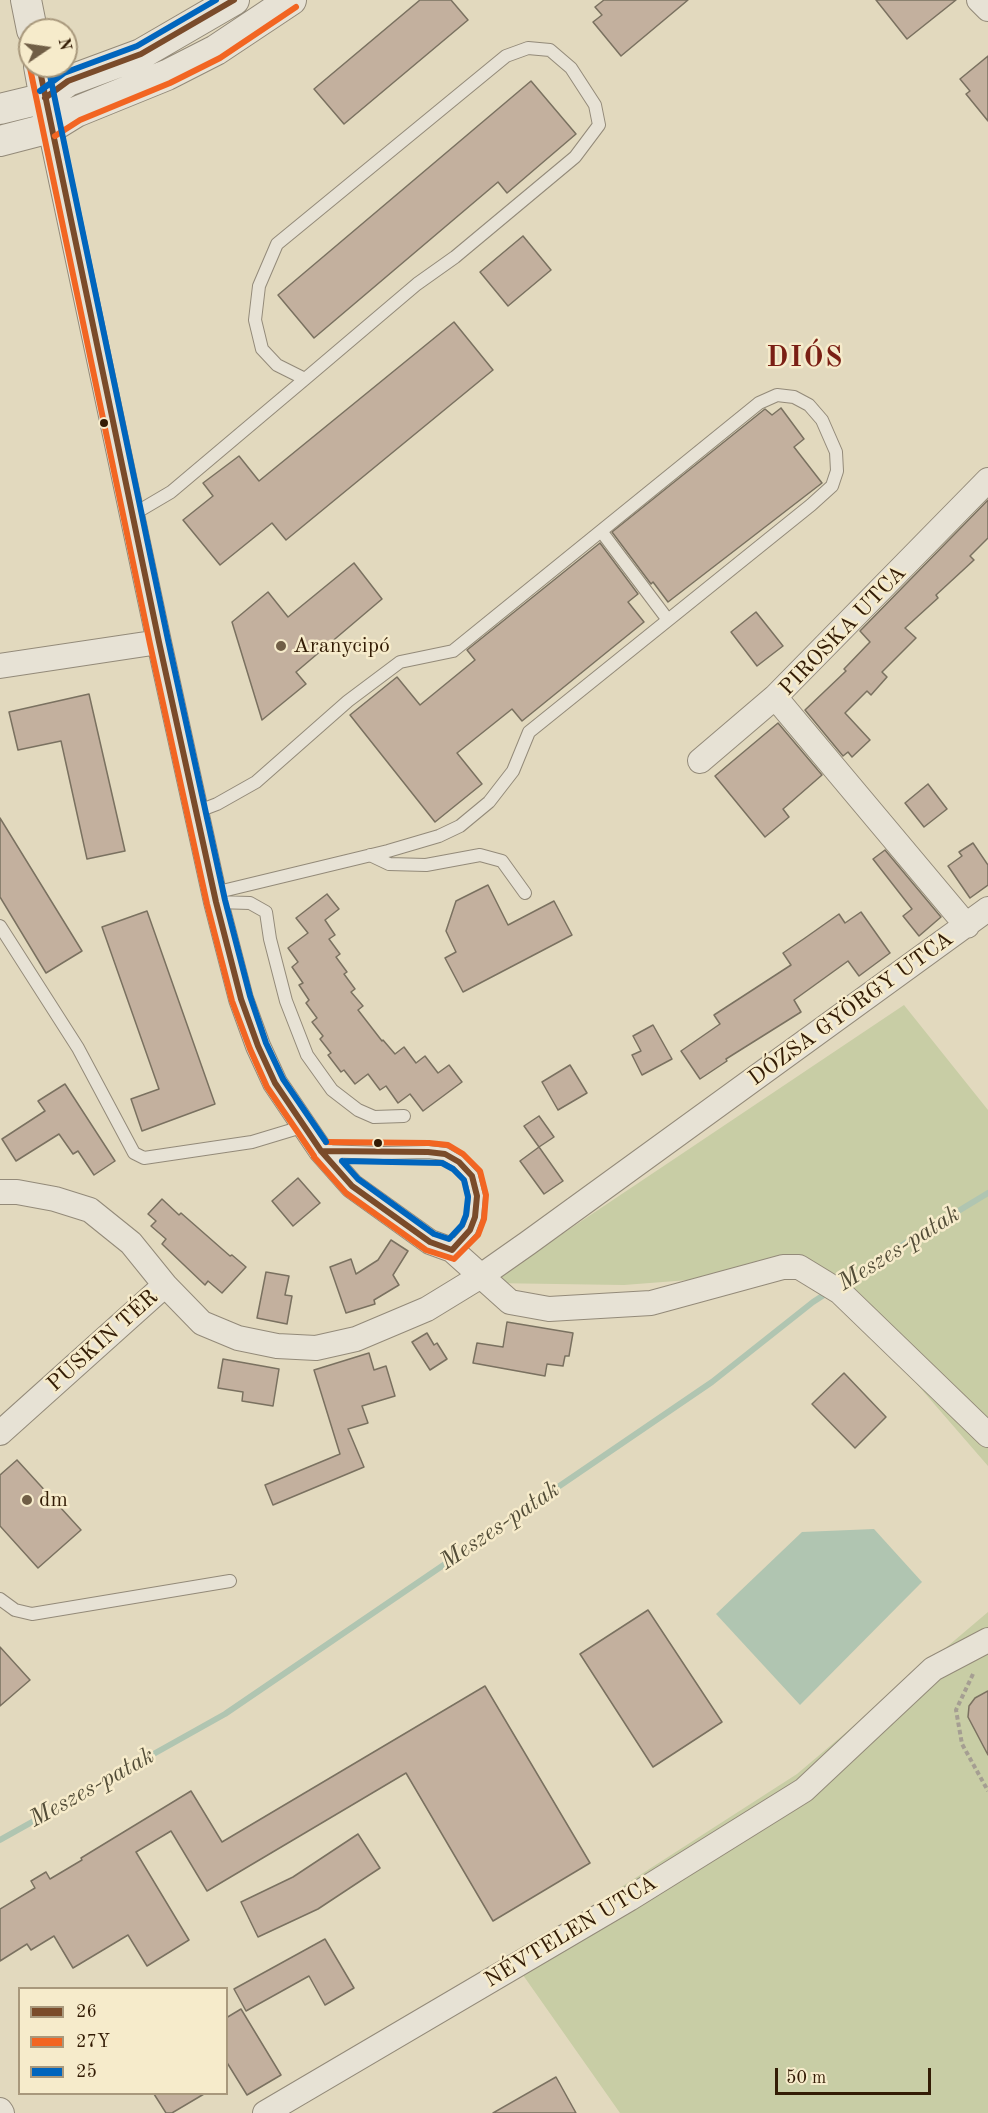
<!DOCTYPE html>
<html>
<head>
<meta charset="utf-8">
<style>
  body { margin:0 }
  #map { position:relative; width:988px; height:2113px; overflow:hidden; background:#e2d9be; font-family:"Old Standard TT",serif }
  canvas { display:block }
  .legend { position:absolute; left:18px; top:1987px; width:210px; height:108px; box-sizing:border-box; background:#f6ebcb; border:2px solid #a8987c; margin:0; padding:8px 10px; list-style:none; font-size:18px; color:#331c05 }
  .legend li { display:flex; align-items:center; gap:12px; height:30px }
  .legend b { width:30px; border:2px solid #a8987c }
  .north { position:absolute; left:18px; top:18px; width:60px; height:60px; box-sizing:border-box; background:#f6ebcb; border:2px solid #a8987c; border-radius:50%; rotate:77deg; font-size:16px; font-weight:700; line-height:24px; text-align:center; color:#331c05 }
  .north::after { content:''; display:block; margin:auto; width:21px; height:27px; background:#705e46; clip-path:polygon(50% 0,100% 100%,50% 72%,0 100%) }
  .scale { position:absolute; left:775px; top:2068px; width:156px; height:27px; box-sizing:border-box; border:3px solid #331c05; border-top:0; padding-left:8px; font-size:18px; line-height:21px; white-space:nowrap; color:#331c05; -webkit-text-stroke:4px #f6ebcb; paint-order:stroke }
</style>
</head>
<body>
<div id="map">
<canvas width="988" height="2113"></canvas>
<ul class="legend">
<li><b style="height:8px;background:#7a4b2a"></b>26</li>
<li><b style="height:8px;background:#f26522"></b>27Y</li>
<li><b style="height:8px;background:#0065bd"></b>25</li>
</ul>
<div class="north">N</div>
<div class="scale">50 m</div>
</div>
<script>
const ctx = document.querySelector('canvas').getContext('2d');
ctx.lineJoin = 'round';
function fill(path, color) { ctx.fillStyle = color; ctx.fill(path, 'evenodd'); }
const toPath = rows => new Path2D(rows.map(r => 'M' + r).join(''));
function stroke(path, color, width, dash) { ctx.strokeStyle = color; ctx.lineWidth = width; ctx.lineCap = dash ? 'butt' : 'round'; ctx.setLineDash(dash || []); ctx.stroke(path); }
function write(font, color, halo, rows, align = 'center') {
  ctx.font = font + ' "Old Standard TT",serif'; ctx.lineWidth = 5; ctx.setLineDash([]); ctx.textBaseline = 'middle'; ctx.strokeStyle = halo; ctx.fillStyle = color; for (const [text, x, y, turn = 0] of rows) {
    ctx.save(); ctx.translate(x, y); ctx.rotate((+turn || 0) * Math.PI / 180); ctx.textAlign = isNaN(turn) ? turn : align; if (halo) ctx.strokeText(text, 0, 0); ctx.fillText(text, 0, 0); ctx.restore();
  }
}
fill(toPath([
  [904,1005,988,1110,988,1466,818,1270,624,1285,489,1283],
  [988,1612,988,2113,620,2113,511,1958,797,1774]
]), '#c8cda5');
fill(toPath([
  [874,1529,922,1582,800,1705,716,1614,802,1532]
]), '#b0c5b1');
stroke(toPath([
  [841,1284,894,1250,988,1193],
  [0,1840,225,1714,712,1382,813,1302,830,1291]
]), '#b0c5b1', 6);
const building = toPath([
  [420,0,451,0,468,20,344,124,314,89,420,0],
  [604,0,688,0,621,56,593,22,602,15,595,7,604,0],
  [876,0,956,0,907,39,876,0],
  [988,56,988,121,966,94,970,91,960,79,988,56],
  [531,81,576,134,507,193,498,182,314,338,278,295,531,81],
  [523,236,551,270,508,306,480,272,523,236],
  [454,322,493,370,286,540,272,523,220,565,183,520,213,496,203,483,239,456,259,481,454,322],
  [781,408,804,439,794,447,822,483,668,602,653,582,651,584,612,532,765,409,772,415,781,408],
  [988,500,988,538,970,556,974,560,936,595,938,598,905,628,916,638,882,672,887,677,871,695,867,691,845,713,870,740,852,757,848,752,843,756,805,710,846,671,844,669,870,642,860,631,988,500],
  [600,543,638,594,628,602,644,622,522,721,512,709,457,753,482,784,435,822,350,715,397,677,420,705,475,660,467,650,600,543],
  [354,563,382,599,296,672,306,684,262,720,232,622,268,592,288,617,354,563],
  [756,612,783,646,757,666,731,632,756,612],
  [89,694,125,851,87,859,61,741,18,750,9,712,89,694],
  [778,723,822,775,783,809,789,817,765,837,715,776,778,723],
  [928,784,947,809,924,827,905,803,928,784],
  [0,818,82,951,46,973,0,897,0,818],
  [973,843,988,865,988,885,970,898,948,866,962,856,959,852,973,843],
  [885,850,941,917,919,936,903,916,912,909,873,859,885,850],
  [488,885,508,925,554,901,572,935,463,992,445,958,456,952,446,931,456,901,488,885],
  [327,894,339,909,325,920,335,935,329,939,340,954,336,957,347,972,344,974,355,989,351,992,363,1006,358,1010,382,1041,383,1040,395,1054,404,1047,416,1063,425,1056,438,1073,449,1065,462,1082,423,1111,410,1094,398,1103,386,1086,380,1090,368,1074,355,1084,344,1070,341,1072,328,1055,331,1053,320,1039,323,1036,312,1022,317,1018,306,1003,309,1000,299,985,303,983,292,967,298,962,288,948,308,933,296,918,327,894],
  [147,911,215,1104,142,1131,131,1099,159,1089,102,927,147,911],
  [861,912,890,953,859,976,848,961,794,1000,801,1012,726,1059,727,1061,700,1079,681,1051,720,1024,714,1015,791,965,783,953,805,938,839,914,845,923,861,912],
  [653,1025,672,1059,642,1075,632,1055,641,1051,633,1036,653,1025],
  [570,1065,587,1093,558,1110,542,1082,570,1065],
  [65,1084,115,1161,94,1175,78,1151,73,1154,59,1134,16,1161,2,1139,45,1111,38,1101,65,1084],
  [539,1116,554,1137,539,1147,524,1126,539,1116],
  [539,1147,563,1181,544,1194,520,1161,539,1147],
  [298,1178,320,1203,293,1226,272,1201,298,1178],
  [162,1199,179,1215,181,1213,230,1256,232,1255,246,1267,222,1293,208,1281,205,1285,162,1244,166,1239,151,1226,156,1221,148,1214,162,1199],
  [391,1240,408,1251,393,1275,399,1285,374,1300,375,1304,346,1313,330,1267,351,1259,356,1274,378,1260,391,1240],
  [266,1272,289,1276,285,1295,292,1296,287,1324,257,1318,266,1272],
  [507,1322,573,1333,569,1356,565,1356,563,1366,547,1364,545,1376,473,1363,477,1343,503,1347,507,1322],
  [427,1333,434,1345,437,1343,447,1359,430,1370,412,1342,427,1333],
  [369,1353,374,1370,386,1366,395,1396,362,1406,368,1423,348,1429,364,1467,273,1505,265,1485,340,1454,314,1370,369,1353],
  [223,1359,279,1369,273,1406,242,1401,243,1392,218,1388,223,1359],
  [844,1373,886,1417,855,1448,812,1404,844,1373],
  [17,1460,81,1530,38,1568,0,1526,0,1475,17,1460],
  [648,1610,722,1722,653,1767,580,1654,648,1610],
  [0,1647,30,1680,0,1706,0,1647],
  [485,1686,590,1863,493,1921,406,1773,207,1891,171,1831,136,1852,189,1940,147,1966,128,1935,73,1968,54,1936,31,1950,27,1944,0,1961,0,1909,35,1888,31,1881,46,1872,50,1879,82,1860,81,1858,191,1791,222,1842,485,1686],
  [988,1691,988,1755,968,1717,969,1706,975,1698,988,1691],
  [358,1834,380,1868,318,1909,258,1937,241,1902,293,1877,358,1834],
  [325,1939,354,1988,325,2005,309,1976,246,2011,234,1989,325,1939],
  [241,2009,281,2075,247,2095,226,2061,226,2018,241,2009],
  [556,2077,576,2113,493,2113,556,2077],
  [154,2094,204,2094,172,2113,166,2113,154,2094]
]);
fill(building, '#c3b09e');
stroke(building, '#7a7160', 1.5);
const service = toPath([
  [132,515,171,492,305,379,417,284,455,257,575,157,599,125,595,105,571,68,550,50,528,48,506,56,277,244,259,286,255,320,262,349,277,365,305,379],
  [601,531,668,620],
  [196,812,217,804,256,782,348,701,400,662,453,651,759,403,777,395,794,397,809,405,822,420,836,452,837,471,832,486,811,505,529,732,513,771,489,802,460,826,439,836,388,851,214,893],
  [370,855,389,864,426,865,480,855,502,861,525,893],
  [216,902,250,903,266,912,270,939,286,1001,307,1055,332,1090,358,1110,374,1117,404,1116],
  [0,926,78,1048,134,1153,144,1158,252,1142,305,1126],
  [321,1151,383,1153,428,1152,445,1154,459,1162,472,1176,477,1196,475,1217,470,1230,452,1250],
  [0,1599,15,1610,32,1614,230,1581]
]);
const minor = toPath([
  [979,0,988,9],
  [50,128,159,642,216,902,241,999,258,1046,275,1083,321,1151,352,1186,430,1242,452,1250,510,1302,549,1309,651,1303,783,1267,799,1267,840,1292,988,1435],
  [0,666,159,642],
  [700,761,775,697],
  [967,926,775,697,988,480],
  [0,1192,17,1192,55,1199,90,1210,131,1243,165,1285,0,1433],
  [165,1285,202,1323,238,1338,277,1346,316,1348,356,1339,427,1309,481,1276,528,1243,988,909],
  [0,2110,2,2113],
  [265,2113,629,1899,804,1790,933,1669,988,1640]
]);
const tertiary = toPath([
  [26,0,32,30],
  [39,66,48,116],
  [0,109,45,98,68,81,141,54,234,0],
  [0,141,50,128,76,112,167,75,216,50,291,0]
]);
stroke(service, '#938a79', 14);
stroke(minor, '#938a79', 26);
stroke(tertiary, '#938a79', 32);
stroke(toPath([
  [973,1674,956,1710,962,1744,988,1791]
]), '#a59e92', 4, [4.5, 3]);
stroke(service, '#e7e2d5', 12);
stroke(minor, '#e7e2d5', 24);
stroke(tertiary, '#e7e2d5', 30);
stroke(toPath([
  [39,66,159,642,216,902,241,999,258,1046,275,1083,321,1151],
  [45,98,68,81,141,54,234,0],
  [321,1151,428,1152,445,1154,459,1162,472,1176,477,1196,475,1217,470,1230,452,1250,430,1242,352,1186,321,1151]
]), '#7a4b2a', 6);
stroke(toPath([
  [30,68,150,644,207,904,232,1001,250,1049,267,1087,314,1156],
  [55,136,80,120,170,83,220,58,296,7],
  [314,1157,346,1193,426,1250,454,1259,478,1235,484,1219,486,1195,480,1171,463,1154,448,1145,429,1143,326,1142]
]), '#f26522', 6);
stroke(toPath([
  [48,66,168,640,225,900,250,996,266,1043,283,1079,326,1142],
  [40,91,64,73,137,46,216,0],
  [342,1161,442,1163,453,1169,464,1180,468,1197,466,1215,462,1225,449,1239,434,1234,358,1179,342,1161]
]), '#0065bd', 6);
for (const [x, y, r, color] of [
  [104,423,5,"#331c05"],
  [281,646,6,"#705e46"],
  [378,1143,5,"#331c05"],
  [27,1500,6,"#705e46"]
]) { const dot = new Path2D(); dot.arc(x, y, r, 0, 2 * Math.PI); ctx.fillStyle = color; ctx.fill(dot); stroke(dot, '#f6ebcb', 2); }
write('22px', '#331c05', '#f6ebcb', [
  ["PIROSKA UTCA",843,631,-46],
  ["DÓZSA GYÖRGY UTCA",851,1009,-36],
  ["PUSKIN TÉR",103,1341,-42],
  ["NÉVTELEN UTCA",571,1932,-31]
]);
write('22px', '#331c05', '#f6ebcb', [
  ["Aranycipó",293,646],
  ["dm",39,1500]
], 'left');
write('italic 24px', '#524c37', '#f6ebcb', [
  ["Meszes-patak",899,1249,-32],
  ["Meszes-patak",500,1526,-34],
  ["Meszes-patak",92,1788,-29]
]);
ctx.letterSpacing = '1.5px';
write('bold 28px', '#7a1f14', '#f6ebcb', [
  ["DIÓS",805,359]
]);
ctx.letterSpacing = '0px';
</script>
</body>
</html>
